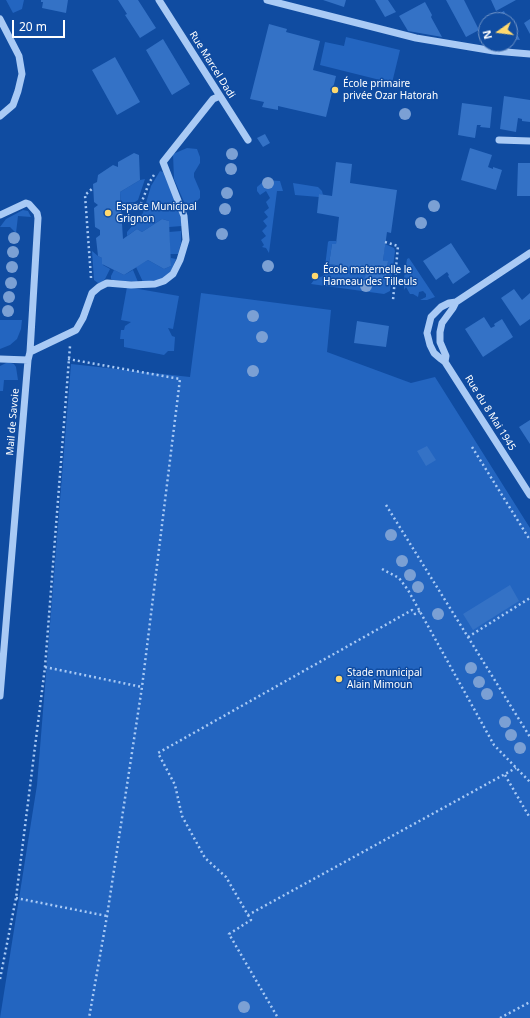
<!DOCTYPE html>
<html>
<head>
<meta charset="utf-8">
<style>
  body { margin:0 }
  #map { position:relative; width:530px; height:1018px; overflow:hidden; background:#104ca1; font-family:"Noto Sans",sans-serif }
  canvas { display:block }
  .north { position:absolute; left:478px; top:12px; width:40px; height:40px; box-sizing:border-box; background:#104ca1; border:1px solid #7094c7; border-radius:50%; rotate:256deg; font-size:11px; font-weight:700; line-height:16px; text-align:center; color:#fff }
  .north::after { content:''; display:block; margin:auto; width:14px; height:18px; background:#ffd96e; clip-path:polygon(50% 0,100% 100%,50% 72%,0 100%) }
  .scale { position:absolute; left:12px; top:20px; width:53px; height:18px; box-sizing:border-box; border:2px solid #fff; border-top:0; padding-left:5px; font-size:12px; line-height:14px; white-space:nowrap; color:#fff; -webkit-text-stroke:3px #104ca1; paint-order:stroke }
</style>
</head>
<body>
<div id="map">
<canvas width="530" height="1018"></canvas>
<div class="north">N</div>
<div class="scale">20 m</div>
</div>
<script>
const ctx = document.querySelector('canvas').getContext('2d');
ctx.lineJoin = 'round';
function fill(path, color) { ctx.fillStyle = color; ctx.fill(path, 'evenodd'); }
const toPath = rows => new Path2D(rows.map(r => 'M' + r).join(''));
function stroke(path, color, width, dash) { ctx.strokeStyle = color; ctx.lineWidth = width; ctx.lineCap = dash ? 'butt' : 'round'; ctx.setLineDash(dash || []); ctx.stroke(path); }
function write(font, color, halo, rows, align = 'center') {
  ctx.font = font + ' "Noto Sans",sans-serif'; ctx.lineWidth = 3; ctx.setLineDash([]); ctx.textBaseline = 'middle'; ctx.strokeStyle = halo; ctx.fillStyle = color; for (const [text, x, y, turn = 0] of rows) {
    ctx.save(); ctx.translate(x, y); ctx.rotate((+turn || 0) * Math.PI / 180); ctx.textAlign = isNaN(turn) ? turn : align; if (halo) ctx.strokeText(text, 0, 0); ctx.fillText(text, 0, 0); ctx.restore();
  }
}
fill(toPath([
  [6,0,24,0,22,9,13,13],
  [346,37,400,50,392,83,320,65,325,42,344,46],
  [187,148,197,149,200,157,200,163,194,173,194,177,200,191,200,198,193,205,188,205,184,202,174,179,173,154],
  [160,171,163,172,178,206,182,226,169,227,169,221,162,219,142,232,137,229,127,236,127,232,143,213,151,186],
  [145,179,138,200,135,202,121,203,120,192,140,180],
  [265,180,280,181,283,191,277,191,269,253,266,248,262,247,264,245,261,240,266,236,262,231,267,226,263,221,268,217,264,212,269,208,266,202,270,198,266,191,260,195,257,191,257,187],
  [293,183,318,187,322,191,323,195,319,194,319,197,295,195],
  [23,210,28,211,31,217,18,216,16,233,10,227,0,227,6,219],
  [181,231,181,243,178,254,170,254,169,232],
  [329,241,336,241,336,244,332,244,329,264,348,267,347,271,366,274,366,278,386,281,388,262,383,261,385,244,394,248,395,251,390,291,384,294,311,284,317,276,321,277,324,275,328,242],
  [92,251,98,256,102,258,103,265,110,269,105,279,101,283,98,283,94,280],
  [171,258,176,259,171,271,165,278,159,280,143,282,136,267,148,260,164,269,171,266],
  [409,258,435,297,427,300,420,300,426,297,426,294,423,291,419,292,418,297,413,294,410,294,406,287,404,290,404,278,407,259],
  [114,270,124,275,133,270,138,282,113,280,111,279,111,276],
  [127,287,179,296,173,329,168,328,172,336,175,337,174,351,168,351,164,355,124,347,124,339,120,339,121,330,124,330,125,326,131,322,121,320],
  [201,293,331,310,327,352,411,383,435,377,530,528,530,1018,0,1018,37,785,71,364,190,377],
  [0,320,22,320,21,329,17,339,10,345,0,349],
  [8,362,14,364,16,367,18,380,4,380,3,391,0,391,0,366]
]), '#2365c0');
fill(toPath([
  [41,0,68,0,66,13,42,8,43,2,41,2],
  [118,0,138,0,156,28,140,38,125,15,127,14],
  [323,0,346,0,344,7],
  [375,0,388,0,396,12,385,17],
  [446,0,464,0,479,30,466,37],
  [491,0,516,0,496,11],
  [425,2,432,15,431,17,442,37,408,31,399,16],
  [504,11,508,20,501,20,498,14],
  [530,19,530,34,524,23],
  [510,23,516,35,517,34,520,40,511,39],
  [269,24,287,29,286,32,320,41,313,70,336,76,326,117,278,106,278,110,262,107,264,102,250,99],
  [163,39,190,84,172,95,146,50],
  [115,57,140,102,117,115,92,70],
  [504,96,530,100,530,122,522,121,522,119,518,118,516,132,500,129],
  [462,103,492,107,490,128,480,127,481,125,477,125,475,138,458,135],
  [265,134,270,143,263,147,257,138],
  [470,148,492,155,488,167,493,169,493,167,502,170,496,190,461,180],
  [134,153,139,155,140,180,120,192,123,239,137,229,142,232,162,219,169,221,171,266,164,269,148,260,124,275,102,264,102,258,98,256,96,238,100,235,100,230,95,227,94,208,98,205,94,202,93,184,97,182,98,175,113,165,118,167,118,162],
  [336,162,352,164,350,183,397,190,391,233,387,232,383,261,388,261,386,281,365,278,366,274,347,271,348,267,329,264,332,244,336,244,339,217,317,213,319,194,332,196],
  [518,163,530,163,530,196,517,196],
  [451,243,470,272,453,284,448,276,449,275,447,272,436,280,423,261],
  [514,289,522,300,530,293,530,319,520,326,501,298],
  [484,317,491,328,495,326,494,324,502,319,513,337,483,357,465,329],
  [357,321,389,326,386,347,354,343],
  [530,420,530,444,519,427],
  [427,446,436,460,426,466,417,451],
  [510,585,519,601,473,630,463,614]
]), '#3472c6');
stroke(toPath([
  [121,206,141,204,149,183,154,175],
  [385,242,398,246,393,300],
  [91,278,85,195,93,188],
  [68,359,180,379,142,687,107,916,89,1018],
  [472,447,530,540],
  [386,505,530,737],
  [382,569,399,578,408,590,494,745,530,782],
  [420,611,415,614,412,610,158,753,175,785,182,816,205,858,226,877,248,915,516,768],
  [468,637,530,598],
  [45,667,142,687],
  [505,775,530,818],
  [16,898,107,916],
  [248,915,251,920,229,934,278,1018],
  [0,979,16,898,45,667,70,346],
  [500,1018,530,1002]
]), '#a9caf5', 2.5, [2, 3]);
stroke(toPath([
  [159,0,248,140],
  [267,0,416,38,494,51,530,54],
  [0,19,19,56,22,74,18,91,13,105,0,116],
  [499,140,530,141],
  [0,215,26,203,29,204,37,213,38,218,30,352,28,360,0,696],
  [530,253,456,302,449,303,441,307,431,317,427,333,430,345,434,353,441,359,445,362,530,495],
  [30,352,76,330,83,318,92,293,99,287,107,283,131,285,155,284,164,281,173,274,180,260,186,240,184,216,163,162,213,99,220,96],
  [0,359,28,360],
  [445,362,446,356,440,342,440,332,442,323,453,308,456,302]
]), '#a9caf5', 7);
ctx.fillStyle = '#7ba0d4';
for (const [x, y] of [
  [405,114],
  [232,154],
  [231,169],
  [268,183],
  [227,193],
  [434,206],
  [225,209],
  [421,223],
  [222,234],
  [14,238],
  [13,252],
  [268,266],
  [12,267],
  [11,283],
  [366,286],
  [9,297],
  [8,311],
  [253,316],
  [262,337],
  [253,371],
  [391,535],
  [402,561],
  [410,575],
  [418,587],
  [438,614],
  [471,668],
  [479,682],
  [487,694],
  [505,722],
  [511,735],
  [520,748],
  [244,1007]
]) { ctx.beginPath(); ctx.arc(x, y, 6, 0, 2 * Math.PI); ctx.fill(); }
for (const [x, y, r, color] of [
  [335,90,4,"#ffd96e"],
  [108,213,4,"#ffd96e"],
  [315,276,4,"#ffd96e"],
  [339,679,4,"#ffd96e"]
]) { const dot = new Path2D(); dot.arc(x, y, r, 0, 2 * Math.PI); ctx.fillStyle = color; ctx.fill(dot); stroke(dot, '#104ca1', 1.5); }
write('10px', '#fff', '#104ca1', [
  ["Rue Marcel Dadi",212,65,58],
  ["Rue du 8 Mai 1945",490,413,58],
  ["Mail de Savoie",13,422,-85]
]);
write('10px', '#fff', '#104ca1', [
  ["École primaire",343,84],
  ["privée Ozar Hatorah",343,96],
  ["Espace Municipal",116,207],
  ["Grignon",116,219],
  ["École maternelle le",323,270],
  ["Hameau des Tilleuls",323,282],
  ["Stade municipal",347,673],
  ["Alain Mimoun",347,685]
], 'left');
</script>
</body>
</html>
